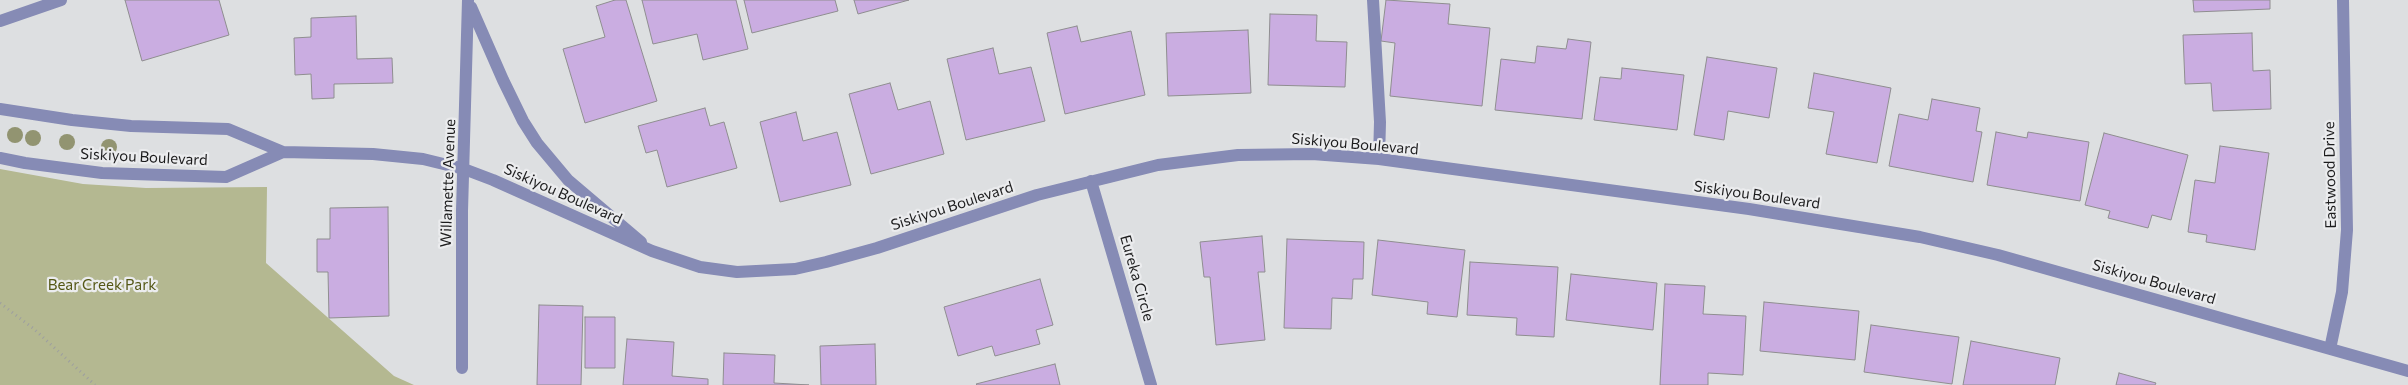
<!DOCTYPE html>
<html>
<head>
<meta charset="utf-8">
<style>
  body { margin:0 }
  canvas { display:block; background:#dddfe1 }
</style>
</head>
<body>
<canvas width="2408" height="385"></canvas>
<script>
const ctx = document.querySelector('canvas').getContext('2d');
ctx.lineJoin = 'round';
function fill(path, color) { ctx.fillStyle = color; ctx.fill(path, 'evenodd'); }
const toPath = rows => new Path2D(rows.map(r => 'M' + r).join(''));
function stroke(path, color, width, dash) { ctx.strokeStyle = color; ctx.lineWidth = width; ctx.lineCap = dash ? 'butt' : 'round'; ctx.setLineDash(dash || []); ctx.stroke(path); }
function write(font, color, halo, rows, align = 'center') {
  ctx.font = font + ' Commissioner,sans-serif'; ctx.lineWidth = 4.5; ctx.setLineDash([]); ctx.textBaseline = 'middle'; ctx.strokeStyle = halo; ctx.fillStyle = color; for (const [text, x, y, turn = 0] of rows) {
    ctx.save(); ctx.translate(x, y); ctx.rotate((+turn || 0) * Math.PI / 180); ctx.textAlign = isNaN(turn) ? turn : align; if (halo) ctx.strokeText(text, 0, 0); ctx.fillText(text, 0, 0); ctx.restore();
  }
}
fill(toPath([
  [0,169,83,184,146,188,267,187,266,263,394,376,414,385,0,385]
]), '#b4b891');
const building = toPath([
  [125,0,219,0,229,35,142,61,125,0],
  [615,0,626,0,657,101,585,123,563,49,605,37,596,6,615,0],
  [642,0,736,0,748,49,703,60,697,34,653,44,642,0],
  [744,0,835,0,838,11,752,33,744,0],
  [854,0,909,0,858,14,854,0],
  [1386,0,1450,4,1448,24,1490,28,1482,106,1390,96,1395,43,1381,41,1386,0],
  [2193,0,2270,0,2270,9,2194,12,2193,0],
  [1270,14,1317,15,1316,41,1347,42,1345,87,1268,85,1270,14],
  [356,16,357,59,392,58,393,83,334,84,334,98,312,99,311,74,295,75,294,38,311,37,311,18,356,16],
  [1077,26,1081,42,1131,31,1145,95,1065,114,1047,33,1077,26],
  [1248,30,1251,93,1168,96,1166,33,1248,30],
  [2252,33,2253,71,2270,70,2271,109,2213,111,2211,83,2185,84,2183,35,2252,33],
  [1568,39,1591,42,1582,119,1495,110,1501,59,1535,63,1537,46,1566,49,1568,39],
  [993,48,999,74,1031,67,1045,121,966,140,947,59,993,48],
  [1707,57,1777,68,1769,118,1728,111,1724,140,1694,135,1707,57],
  [1622,68,1684,75,1677,130,1594,120,1600,77,1621,79,1622,68],
  [1814,73,1891,88,1877,163,1826,154,1834,112,1808,108,1814,73],
  [890,83,898,110,930,101,944,154,871,174,849,94,890,83],
  [1932,99,1980,108,1976,131,1982,132,1973,182,1889,166,1899,114,1928,120,1932,99],
  [705,108,710,126,724,122,737,168,667,187,657,150,646,153,638,126,705,108],
  [796,112,803,141,837,132,851,185,780,202,760,122,796,112],
  [1996,132,2027,138,2028,132,2089,142,2080,201,1987,185,1996,132],
  [2104,133,2188,155,2171,220,2152,215,2148,228,2108,218,2110,211,2085,205,2104,133],
  [2220,146,2269,153,2255,250,2206,242,2207,235,2188,232,2195,180,2215,183,2220,146],
  [388,207,389,316,329,318,328,272,317,272,317,239,330,239,330,208,388,207],
  [1262,236,1265,272,1258,272,1265,340,1216,345,1210,277,1204,277,1200,242,1262,236],
  [1287,239,1364,242,1363,279,1353,279,1352,299,1332,298,1331,329,1284,328,1287,239],
  [1378,240,1465,250,1457,317,1427,314,1428,302,1372,295,1378,240],
  [1470,262,1558,267,1554,337,1516,335,1517,318,1467,315,1470,262],
  [1571,274,1657,283,1653,330,1566,320,1571,274],
  [1040,279,1053,325,1036,330,1040,344,995,356,992,346,958,356,944,307,1040,279],
  [1665,284,1705,286,1703,314,1746,316,1743,375,1708,373,1708,385,1660,385,1665,284],
  [1764,302,1859,311,1855,360,1760,351,1764,302],
  [539,305,583,306,581,385,537,385,539,305],
  [585,317,615,317,615,368,585,368,585,317],
  [1871,325,1959,337,1952,384,1864,372,1871,325],
  [627,339,674,342,672,376,708,379,708,385,623,385,627,339],
  [1971,341,2060,358,2055,385,1963,385,1971,341],
  [875,344,876,385,821,385,820,346,875,344],
  [724,353,775,355,774,383,809,385,723,385,724,353],
  [1055,364,1060,385,977,385,976,384,1055,364],
  [2119,373,2156,383,2155,385,2116,385,2119,373]
]);
fill(building, '#caade1');
stroke(building, '#8f8e90', 1);
stroke(toPath([
  [0,303,34,329,95,385]
]), '#9d9ea0', 3, [1, 4]);
stroke(toPath([
  [1373,0,1380,122,1379,159],
  [471,7,503,80,523,121,537,143,568,180,641,242],
  [0,21,61,0],
  [0,109,72,120,131,126,228,129,283,152,373,154,423,159,464,169,493,180,652,251,700,267,737,272,795,269,826,262,877,248,1037,195,1158,165,1238,155,1312,154,1379,159,1749,209,1920,237,1998,255,2408,371],
  [0,158,25,163,102,173,226,177,283,152],
  [1091,181,1151,385],
  [2330,349,2342,292,2347,230,2343,0],
  [462,368,462,211,468,0]
]), '#868bb5', 12);
ctx.fillStyle = '#929471';
for (const [x, y] of [
  [15,135],
  [33,138],
  [67,142],
  [109,147]
]) { ctx.beginPath(); ctx.arc(x, y, 8, 0, 2 * Math.PI); ctx.fill(); }
write('15px', '#1c1c1d', '#ebecee', [
  ["Siskiyou Boulevard",1355,144,5],
  ["Siskiyou Boulevard",144,157,3],
  ["Eastwood Drive",2330,175,-91],
  ["Willamette Avenue",448,183,-88],
  ["Siskiyou Boulevard",563,194,24],
  ["Siskiyou Boulevard",1757,195,8],
  ["Siskiyou Boulevard",952,206,-18],
  ["Eureka Circle",1137,278,74],
  ["Siskiyou Boulevard",2154,282,16]
]);
write('15px', '#545715', '#ebecee', [
  ["Bear Creek Park",102,285]
]);
</script>
</body>
</html>
